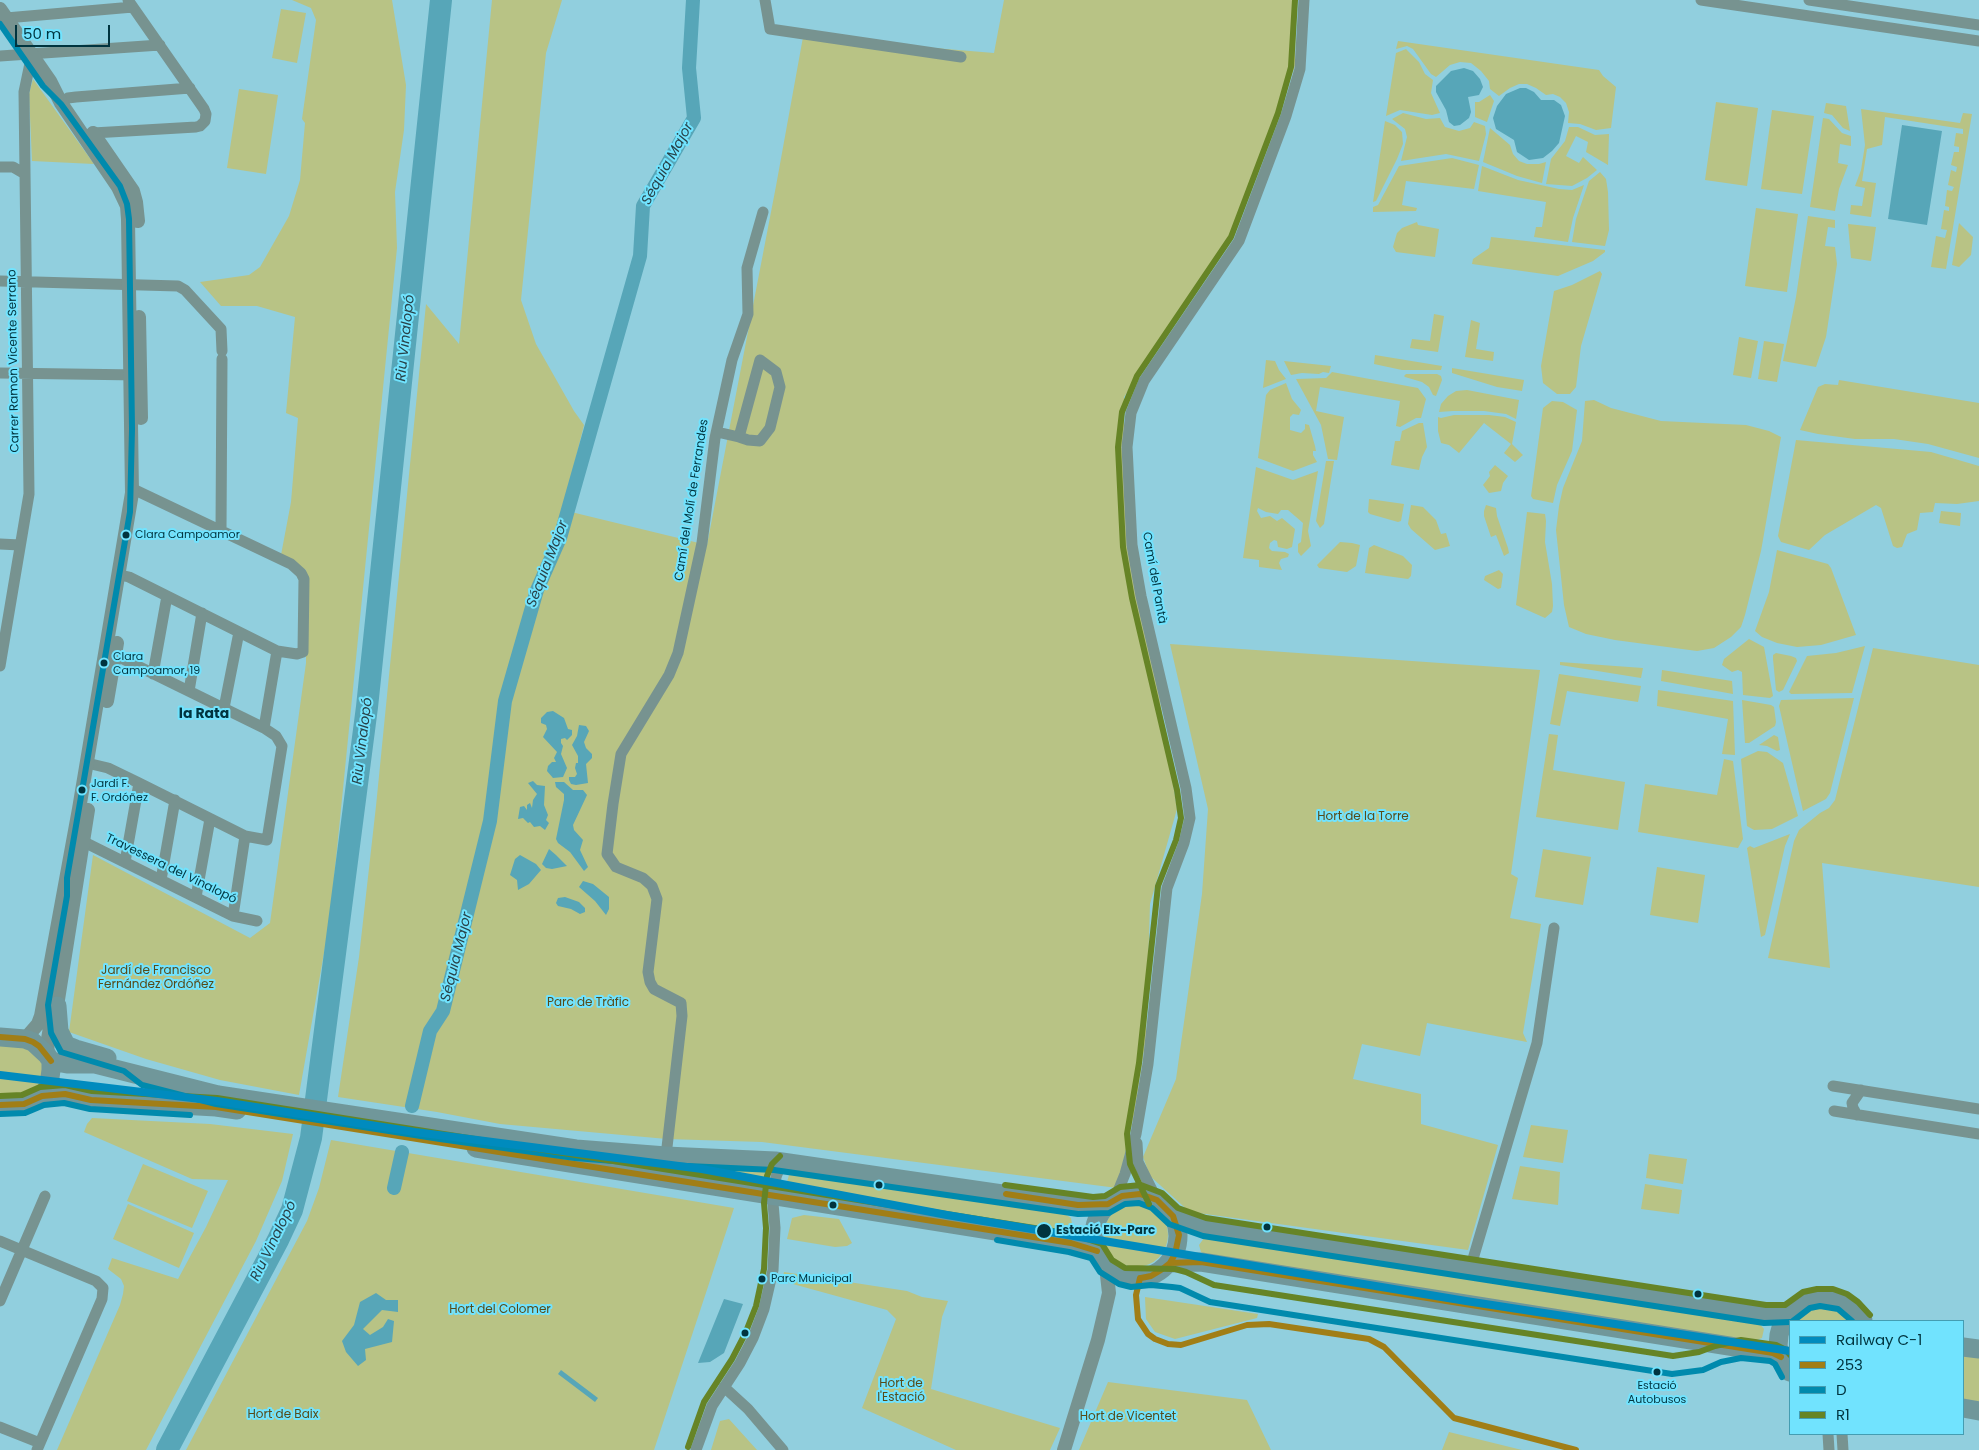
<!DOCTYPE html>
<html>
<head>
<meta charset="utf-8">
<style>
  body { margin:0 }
  #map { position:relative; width:1979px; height:1450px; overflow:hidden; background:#91cfde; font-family:Poppins,sans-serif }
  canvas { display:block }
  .legend { position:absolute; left:1789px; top:1320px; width:175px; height:115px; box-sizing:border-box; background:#71e3fe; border:1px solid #449db2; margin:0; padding:6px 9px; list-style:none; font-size:15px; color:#00343f }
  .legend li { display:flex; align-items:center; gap:10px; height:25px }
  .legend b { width:25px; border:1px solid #449db2 }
  .scale { position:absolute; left:15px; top:25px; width:95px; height:22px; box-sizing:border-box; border:2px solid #00343f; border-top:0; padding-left:6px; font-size:15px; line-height:18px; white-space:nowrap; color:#00343f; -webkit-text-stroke:4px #71e3fe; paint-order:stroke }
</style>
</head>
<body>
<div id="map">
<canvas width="1979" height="1450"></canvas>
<ul class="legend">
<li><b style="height:6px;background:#008bbe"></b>Railway C-1</li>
<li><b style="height:6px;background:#a17e16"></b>253</li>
<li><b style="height:6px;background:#008aad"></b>D</li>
<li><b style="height:6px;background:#668426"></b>R1</li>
</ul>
<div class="scale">50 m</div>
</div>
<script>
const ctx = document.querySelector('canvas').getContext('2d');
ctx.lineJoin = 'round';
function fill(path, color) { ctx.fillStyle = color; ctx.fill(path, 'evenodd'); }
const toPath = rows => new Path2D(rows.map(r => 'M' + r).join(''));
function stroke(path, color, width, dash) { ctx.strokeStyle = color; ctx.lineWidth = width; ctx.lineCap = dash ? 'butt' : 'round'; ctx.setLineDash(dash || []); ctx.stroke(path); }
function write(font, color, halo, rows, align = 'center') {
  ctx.font = font + ' Poppins,sans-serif'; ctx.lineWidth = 4; ctx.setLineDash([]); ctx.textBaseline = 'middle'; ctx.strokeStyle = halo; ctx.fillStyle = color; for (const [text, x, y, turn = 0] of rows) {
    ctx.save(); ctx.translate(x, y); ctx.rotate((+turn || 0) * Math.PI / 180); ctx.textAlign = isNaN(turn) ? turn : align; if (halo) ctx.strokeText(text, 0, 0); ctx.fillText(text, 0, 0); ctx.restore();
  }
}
fill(toPath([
  [292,0,392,0,406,85,404,130,395,192,397,248,330,919,299,1095,220,1080,146,1059,69,1032,93,855,250,938,270,923,306,663,306,570,281,555,291,502,298,418,286,413,295,317,257,306,221,306,200,282,249,275,260,267,289,216,300,180,305,123,302,119,316,20,311,8],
  [492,0,562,0,546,53,521,300,536,344,574,411,584,425,563,510,707,545,776,186,803,37,994,53,1004,0,1296,0,1295,66,1228,246,1124,397,1124,487,1148,625,1177,809,1150,904,1146,1038,1134,1115,1117,1188,762,1142,667,1139,500,1124,437,1112,338,1097,359,957,376,806,426,304,459,344],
  [281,9,306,13,297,63,272,58],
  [1398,41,1599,70,1603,76,1616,87,1611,128,1596,130,1580,124,1568,123,1569,112,1566,103,1560,97,1553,94,1546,95,1536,88,1527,84,1519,84,1510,88,1499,96,1490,89,1489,81,1481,71,1471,63,1460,62,1450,65,1436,77,1431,74,1413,49,1407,46,1396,49],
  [1406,49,1419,62,1425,74,1433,80,1431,93,1440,113,1432,115,1400,110,1386,116,1396,53],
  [33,79,94,164,32,161,29,94],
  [239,89,278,95,266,174,227,168],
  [1490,95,1494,101,1487,122,1475,117,1475,102,1479,102],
  [1716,102,1758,108,1747,186,1705,180],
  [1826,103,1846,106,1850,131,1843,128,1832,115,1824,113],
  [1861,109,1960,123,1963,113,1972,114,1946,269,1931,267,1936,236,1945,238,1947,230,1941,229,1944,210,1949,211,1949,207,1945,206,1947,190,1952,191,1954,187,1948,185,1951,170,1956,172,1957,167,1951,165,1954,152,1959,152,1959,147,1954,146,1956,133,1963,134,1963,129,1885,117,1882,145,1867,149,1862,181,1876,183,1871,217,1850,214,1851,205,1862,206,1865,188,1855,186,1861,170,1865,145],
  [1772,110,1814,116,1802,194,1761,189],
  [1403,113,1426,119,1440,118,1445,127,1459,131,1470,128,1474,122,1485,126,1486,134,1479,161,1446,154,1401,161,1407,137,1405,129,1392,119],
  [1823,118,1829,119,1842,133,1851,136,1851,146,1840,144,1838,163,1848,165,1839,189,1835,211,1810,207],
  [1385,121,1395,125,1402,132,1403,144,1397,159,1376,201,1373,202],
  [1569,127,1578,127,1595,135,1609,134,1608,165,1586,152,1588,142,1576,136,1566,156,1579,163,1583,157,1597,170,1587,178,1572,186,1546,184,1551,159,1565,141],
  [1490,128,1510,145,1513,154,1519,161,1527,164,1539,164,1546,162,1542,183,1517,176,1483,162],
  [1452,158,1479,165,1474,189,1406,181,1402,205,1417,208,1416,211,1373,212,1373,207,1378,205,1399,166],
  [1482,166,1518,180,1559,189,1572,190,1584,185,1573,218,1568,242,1534,237,1536,227,1542,227,1546,202,1478,191],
  [1600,172,1606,179,1608,192,1609,230,1605,246,1572,242,1576,219,1589,181],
  [1756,208,1798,214,1787,292,1745,286],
  [1808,216,1835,220,1835,228,1828,227,1825,246,1835,247,1837,264,1826,337,1816,367,1783,361,1796,297],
  [1417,222,1418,225,1439,229,1435,257,1396,252,1393,247,1397,233,1402,228],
  [1959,223,1973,237,1971,255,1959,267,1952,265],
  [1848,224,1876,227,1871,261,1851,258],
  [1491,237,1605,250,1605,252,1593,261,1558,276,1472,264,1473,259,1489,248],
  [1600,271,1602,274,1581,346,1576,387,1570,394,1557,394,1543,383,1541,366,1554,291,1572,285],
  [1434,314,1444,316,1438,352,1410,348,1412,339,1430,341],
  [1471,320,1480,323,1476,349,1494,352,1493,361,1465,357],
  [1739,337,1758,341,1751,378,1733,375],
  [1764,341,1784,344,1777,382,1758,379],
  [1375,355,1442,366,1441,370,1402,370,1374,364],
  [1266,360,1275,361,1279,370,1286,379,1263,388],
  [1284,361,1331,366,1329,373,1323,372,1319,374,1302,373,1291,375],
  [1452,368,1524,380,1522,391,1497,387,1452,373],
  [1332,372,1418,388,1426,399,1421,418,1416,418,1400,427,1396,426,1400,401,1320,387,1316,411,1344,417,1337,460,1328,459,1321,425,1296,379,1326,378],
  [1406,374,1437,374,1441,376,1442,380,1436,396,1433,395,1429,387,1422,382,1405,377,1404,376],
  [1839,380,1979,403,1979,458,1928,444,1894,439,1855,439,1818,434,1800,430,1818,387,1825,384,1838,385],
  [1286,383,1292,399,1301,410,1299,415,1293,414,1290,417,1290,430,1301,433,1305,429,1305,424,1309,425,1315,446,1316,451,1313,451,1313,455,1317,462,1293,471,1258,458,1266,395,1270,390],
  [1467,390,1519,400,1516,419,1506,414,1484,411,1453,411,1439,412,1441,404,1448,396,1456,391],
  [1594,400,1611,408,1661,421,1746,425,1769,431,1781,437,1761,551,1745,615,1741,627,1731,637,1714,648,1697,651,1615,640,1586,634,1569,627,1564,605,1556,530,1559,506,1563,488,1582,441,1585,401],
  [1552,401,1563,402,1577,410,1572,451,1557,485,1553,503,1533,499,1531,496,1543,408],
  [1454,415,1489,415,1505,417,1516,422,1512,444,1523,455,1515,462,1504,453,1511,444,1484,423,1459,453,1449,445,1441,443,1438,431,1438,417,1441,418],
  [1419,423,1423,423,1427,447,1422,457,1419,470,1391,465,1395,441,1400,441,1402,431],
  [1796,440,1931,452,1979,466,1979,501,1957,504,1935,503,1933,512,1920,513,1917,530,1907,534,1902,547,1897,548,1893,546,1881,508,1876,505,1825,535,1809,550,1781,542,1778,536],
  [1326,461,1334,461,1324,524,1320,528,1316,521],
  [1495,465,1508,476,1503,483,1501,491,1489,493,1483,485,1490,476,1489,472],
  [1256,467,1293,480,1318,471,1308,531,1311,546,1301,556,1298,552,1298,544,1301,542,1303,523,1288,510,1281,510,1278,514,1266,512,1258,508,1257,511,1261,518,1270,516,1277,521,1282,518,1295,529,1292,547,1287,549,1278,547,1277,541,1274,540,1270,543,1269,548,1272,551,1285,552,1289,554,1288,557,1281,559,1279,563,1282,570,1259,567,1259,560,1243,558],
  [1369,499,1404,504,1401,521,1398,522,1370,514,1368,512],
  [1411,505,1423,507,1436,520,1441,534,1446,533,1450,546,1435,550,1411,529,1408,524],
  [1486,505,1496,508,1497,516,1508,548,1509,553,1504,556,1496,535,1491,537,1484,516,1484,511],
  [1941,511,1961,513,1960,526,1939,523],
  [1527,512,1545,514,1546,521,1545,542,1552,584,1553,606,1552,612,1545,618,1516,605],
  [1340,542,1352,543,1360,545,1356,566,1347,572,1319,568,1317,565],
  [1374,545,1403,556,1412,565,1411,576,1408,579,1365,573,1369,548],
  [1777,550,1828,564,1831,568,1856,635,1821,645,1797,647,1777,643,1762,637,1755,631,1769,592],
  [1499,570,1503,574,1501,588,1498,589,1484,580,1485,576],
  [1749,639,1764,647,1773,696,1770,698,1743,695,1742,672,1738,670,1732,672,1722,665,1724,659],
  [1170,644,1540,670,1511,874,1518,878,1510,918,1541,924,1523,1033,1527,1042,1427,1023,1420,1056,1362,1044,1353,1079,1421,1094,1421,1124,1498,1145,1468,1250,1198,1213,1193,1215,1150,1176,1143,1157,1176,1079,1202,894,1208,809],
  [1865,646,1852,693,1791,694,1789,692,1807,656,1836,653],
  [1873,648,1979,665,1979,887,1822,863,1830,968,1768,958,1794,841,1799,830,1820,813,1829,808,1835,800],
  [1776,653,1791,656,1796,658,1797,661,1783,690,1779,692,1776,690,1773,659,1773,655],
  [1560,662,1643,668,1641,678,1560,665],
  [1662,670,1732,681,1733,694,1661,681],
  [1559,674,1641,686,1638,702,1567,691,1560,726,1550,724],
  [1658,690,1733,701,1735,755,1722,754,1728,719,1657,706],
  [1854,698,1830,793,1826,799,1803,811,1779,706,1781,700],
  [1742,700,1771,705,1774,707,1776,722,1775,726,1749,743,1745,743],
  [1549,734,1558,735,1553,770,1625,782,1618,830,1536,817],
  [1774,735,1778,737,1780,750,1777,751,1767,746,1759,745],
  [1758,751,1767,752,1783,763,1798,816,1772,829,1754,830,1747,826,1741,759],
  [1724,759,1733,761,1743,839,1738,848,1638,832,1645,784,1717,795],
  [1790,834,1785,846,1765,935,1761,937,1747,848,1750,846,1754,848],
  [1543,849,1591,857,1583,905,1535,897],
  [1657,867,1705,875,1698,923,1650,915],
  [0,1044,27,1047,41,1061,43,1068,41,1081,34,1091,29,1094,0,1098],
  [92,1118,210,1124,293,1134,282,1181,256,1241,146,1450,57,1450,120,1305,123,1294,124,1286,121,1279,108,1269,112,1258,178,1279,206,1227,228,1180,192,1179,84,1132,87,1124],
  [1531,1125,1568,1130,1563,1163,1523,1157],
  [331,1140,734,1208,654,1450,186,1450,307,1221,319,1188],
  [1649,1154,1687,1159,1683,1184,1646,1178],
  [609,1158,769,1167,766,1175,765,1187,606,1162],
  [143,1164,208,1191,192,1228,127,1201],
  [1520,1166,1560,1172,1558,1205,1512,1199],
  [795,1171,1065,1214,1071,1218,1072,1224,1069,1230,1064,1231,790,1188,787,1182,789,1175],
  [1645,1184,1682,1190,1679,1214,1641,1209],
  '1104 1235a32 32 0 1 1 64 0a32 32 0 1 1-64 0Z',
  [128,1204,194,1233,179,1268,113,1239],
  [804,1215,839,1219,852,1243,847,1246,835,1247,787,1239,792,1218],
  [1214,1236,1751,1320,1759,1323,1764,1329,1762,1338,1753,1341,1210,1256,1201,1252,1199,1245,1204,1238],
  [784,1272,907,1291,922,1297,948,1301,942,1317,931,1389,1060,1428,1050,1450,956,1450,862,1408,896,1319,887,1310,782,1281],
  [1145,1297,1258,1314,1257,1318,1175,1339,1155,1332,1146,1319],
  [1820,1307,1831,1308,1841,1312,1851,1321,1795,1321,1800,1315,1810,1310],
  [1963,1352,1979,1355,1979,1403,1963,1401],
  [1108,1382,1247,1400,1271,1450,1079,1450],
  [729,1419,757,1450,711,1450,720,1421],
  [1449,1432,1522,1450,1442,1450]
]), '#b8c385');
fill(toPath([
  [1464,68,1473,71,1480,79,1483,87,1479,95,1468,97,1471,112,1469,118,1460,125,1454,126,1449,122,1446,110,1436,92,1436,86,1451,71],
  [1520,88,1526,88,1534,92,1541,100,1554,100,1561,105,1565,116,1559,143,1552,151,1543,158,1529,160,1517,152,1514,140,1496,129,1493,118,1497,106,1506,94],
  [1902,125,1942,131,1927,225,1888,219],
  [553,711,564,718,568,729,572,730,572,735,567,740,565,738,561,739,561,743,563,746,561,754,567,768,563,777,553,778,547,771,548,766,552,762,556,762,554,758,557,752,543,737,547,729,546,725,541,723,541,718,547,712],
  [579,725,586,726,589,731,584,742,586,748,592,754,592,758,586,764,588,783,576,785,571,784,569,780,569,777,575,777,577,774,575,768,576,763,578,763,578,756,572,745,577,736],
  [533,781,537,785,545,786,544,805,548,815,546,820,549,823,545,830,540,826,534,827,530,822,528,823,523,818,518,819,520,807,524,806,527,810,527,805,530,803,532,808,533,800,537,794,528,783],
  [555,782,564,782,573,790,583,790,587,795,573,825,574,830,583,840,580,850,588,867,584,871,570,852,558,843,556,839,564,800,564,794,556,787],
  [549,849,556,855,567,866,552,869,546,868,542,864],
  [520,855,536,864,541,870,529,884,518,890,517,880,510,875,515,859],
  [583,881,593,884,609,897,609,909,606,915,595,901,579,887],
  [565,897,579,902,585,908,585,912,580,914,571,909,558,906,556,903,558,898],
  [376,1293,386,1300,398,1300,398,1312,382,1310,363,1329,370,1335,383,1327,388,1319,394,1321,392,1342,365,1349,366,1360,358,1366,346,1352,342,1341,354,1325,360,1302],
  [724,1299,743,1304,724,1353,710,1362,698,1363],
  [561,1370,598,1398,595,1402,558,1374]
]), '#57a6b8');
stroke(toPath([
  [412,1106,430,1031,443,1011,490,821,505,701,537,590,560,538,640,256,643,206,694,118,689,68,693,0],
  [394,1188,402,1152]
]), '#57a6b8', 14);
stroke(toPath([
  [167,1450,278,1240,292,1210,311,1138,367,707,441,0]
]), '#57a6b8', 22);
stroke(toPath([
  [765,0,770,29,961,57],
  [1701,0,1979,41],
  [1809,0,1979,25],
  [6,18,133,7],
  [0,56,160,45],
  [61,103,68,98,76,97,190,88],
  [93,133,196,127,200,126,205,121,206,114,204,109,128,0],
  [0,167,13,167,25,174],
  [0,281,178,286,185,290,221,329,222,351],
  [0,373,139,375],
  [717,432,739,437,748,440,760,441,770,428,780,387,776,372,760,360,739,437],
  [221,531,222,359],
  [0,544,20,545],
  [120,575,129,577,277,651,297,654,303,652,304,579,301,573,291,564,133,489],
  [0,666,29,494,24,92,32,54],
  [153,674,167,596],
  [189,691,202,613],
  [224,708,239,632],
  [264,728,277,651],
  [87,763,108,768,139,783,245,836,267,840,282,746,276,736,264,728,109,652],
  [76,838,233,916,257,921],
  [125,862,139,783],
  [161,880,175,800],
  [196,897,210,819],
  [233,916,245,836],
  [1833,1086,1979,1109],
  [1834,1111,1979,1134],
  [1857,1115,1853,1108,1852,1103,1861,1090],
  [1137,1143,1138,1162,1157,1200],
  [666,1156,682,1016,681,1003,654,989,650,982,648,972,657,899,652,886,643,878,616,867,607,854,613,804,621,754,669,675,678,653,702,543,715,438,732,360,748,314,747,268,763,212],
  [1114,1201,1125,1174,1136,1134,1148,1064,1167,888,1184,843,1190,818,1186,788,1141,596,1132,545,1127,447,1131,413,1144,381,1239,241,1286,116,1300,69,1304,0],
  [0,1241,96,1281,103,1288,102,1299,37,1450],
  [1470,1269,1537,1043,1554,928],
  [0,1301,45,1196],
  [724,1387,748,1409,783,1450],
  [0,1427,40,1443],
  [1828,1434,1829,1450],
  [1842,1434,1843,1450],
  [696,1450,712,1406,740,1363,753,1338,764,1309,773,1270,775,1228,773,1203,776,1177,779,1169,786,1162]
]), '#779390', 11);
stroke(toPath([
  [0,9,50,81,61,103,118,187,127,206,128,219,132,493,79,809,41,1016,38,1024,25,1039],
  [93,133,133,191,136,202,138,221],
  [139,317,141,418],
  [107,701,117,643],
  [47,1055,48,1039,52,1016,57,1006,88,810],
  [1064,1450,1098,1340,1109,1293,1106,1266]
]), '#779390', 14);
stroke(toPath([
  [57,1006,59,1031,66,1045,76,1049,107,1058],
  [0,1037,25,1039,33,1042,47,1055,51,1061,51,1070,49,1085,42,1096,24,1104,0,1105],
  [51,1061,67,1064,95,1064,218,1095,576,1149,666,1156,775,1161,1078,1205,1108,1204],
  [42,1096,65,1094,91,1100,216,1107,237,1110],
  [476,1148,1071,1243,1097,1251],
  '1094 1236a42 42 0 1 1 84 0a42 42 0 1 1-84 0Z',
  [1173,1216,1204,1227,1493,1273,1765,1314,1788,1314],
  [1170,1263,1201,1262,1773,1353,1781,1357],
  [1963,1347,1979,1349],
  [1790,1372,1781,1357,1778,1346,1779,1335,1782,1324,1788,1314,1797,1306,1807,1300,1819,1297,1831,1298,1842,1301,1852,1308,1863,1321],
  [1963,1408,1979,1411]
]), '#70979a', 19);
stroke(toPath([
  [0,1037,25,1039,33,1042,39,1046,51,1061],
  [0,1105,24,1104,42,1096,65,1094,91,1100,216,1107,1071,1243,1097,1251],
  [1006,1194,1078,1205,1108,1204],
  [1108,1204,1122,1196,1140,1194,1157,1200,1173,1216,1179,1235,1175,1254,1170,1263,1161,1270,1151,1276,1141,1278],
  [1170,1263,1201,1262,1773,1353,1781,1357],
  [1140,1278,1136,1295,1138,1319,1148,1334,1155,1339,1168,1344,1181,1345,1247,1325,1269,1324,1369,1339,1384,1347,1454,1418,1576,1450]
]), '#a17e16', 6);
stroke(toPath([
  [0,24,43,86,61,104,120,186,127,204,129,219,132,429,130,512,67,878,67,896,48,1005,51,1033,61,1052,124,1071,142,1085,216,1104,440,1139,575,1158,666,1165,774,1170,1078,1214,1109,1213,1125,1204,1139,1203,1152,1208,1169,1224,1203,1236,1764,1323,1790,1322],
  [0,1114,25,1113,44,1105,64,1103,90,1109,190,1115],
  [997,1240,1069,1252,1091,1258,1100,1272,1119,1284,1131,1287,1151,1285,1172,1287,1180,1288,1210,1302,1672,1374,1703,1370,1721,1362,1741,1358,1770,1361,1775,1364,1782,1377],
  [1793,1321,1810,1308,1820,1306,1838,1309,1852,1321]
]), '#008aad', 6);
stroke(toPath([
  [0,1096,22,1095,40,1087,65,1085,92,1091,217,1098,1072,1234,1102,1244,1112,1260,1125,1268,1175,1269,1186,1272,1214,1285,1673,1356,1699,1352,1715,1346,1741,1340,1776,1345,1786,1350,1790,1355],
  [1005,1185,1093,1197,1105,1196,1120,1187,1141,1185,1162,1193,1178,1208,1206,1218,1766,1305,1785,1305,1803,1292,1817,1289,1833,1289,1847,1294,1858,1302,1870,1315],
  [1149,1204,1130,1164,1127,1134,1139,1063,1158,886,1176,840,1181,818,1177,790,1132,598,1123,547,1118,447,1122,412,1137,376,1231,237,1278,113,1291,67,1295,0],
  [688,1447,704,1402,732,1359,745,1334,756,1306,764,1269,766,1228,764,1203,767,1176,772,1164,780,1156]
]), '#668426', 6);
stroke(toPath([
  [0,1075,217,1101,415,1132,702,1169,947,1215,1466,1301,1790,1351]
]), '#008bbe', 8);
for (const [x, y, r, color] of [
  [126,535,4.5,"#00343f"],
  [104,663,4.5,"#00343f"],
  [82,790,4.5,"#00343f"],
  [879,1185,4.5,"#00343f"],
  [833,1205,4.5,"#00343f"],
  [1267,1227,4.5,"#00343f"],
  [1044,1231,8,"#00343f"],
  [762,1279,4.5,"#00343f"],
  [1698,1294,4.5,"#00343f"],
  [745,1333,4.5,"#00343f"],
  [1657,1372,4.5,"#00343f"]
]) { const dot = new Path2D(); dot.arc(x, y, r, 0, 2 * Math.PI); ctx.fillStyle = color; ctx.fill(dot); stroke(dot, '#71e3fe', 2); }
write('11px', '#00343f', '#71e3fe', [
  ["Clara Campoamor",135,535],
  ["Clara",113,657],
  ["Campoamor, 19",113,671],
  ["Jardí F.",91,784],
  ["F. Ordóñez",91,798],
  ["Parc Municipal",771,1279],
  ["Estació",1657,1386,"center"],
  ["Autobusos",1657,1400,"center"]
], 'left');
write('12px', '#00343f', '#71e3fe', [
  ["Carrer Ramon Vicente Serrano",14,361,-91],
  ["Camí del Molí de Ferrandes",692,500,-81],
  ["Camí del Pantà",1154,578,80],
  ["Travessera del Vinalopó",171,869,26]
]);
write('12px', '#574b19', '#71e3fe', [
  ["Hort de la Torre",1363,817],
  ["Jardí de Francisco",156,971],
  ["Fernández Ordóñez",156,985],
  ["Parc de Tràfic",588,1003],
  ["Hort del Colomer",500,1310],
  ["Hort de",901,1384],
  ["l'Estació",901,1398],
  ["Hort de Baix",283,1415],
  ["Hort de Vicentet",1128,1417]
]);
write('bold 12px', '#00343f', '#71e3fe', [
  ["Estació Elx-Parc",1056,1231]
], 'left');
write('italic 14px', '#28434a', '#71e3fe', [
  ["Séquia Major",668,164,-61],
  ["Riu Vinalopó",406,338,-84],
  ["Séquia Major",548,564,-69],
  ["Riu Vinalopó",363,741,-83],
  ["Séquia Major",457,957,-76],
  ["Riu Vinalopó",274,1241,-64]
]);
write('bold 14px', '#00343f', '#71e3fe', [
  ["la Rata",204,714]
]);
</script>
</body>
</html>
